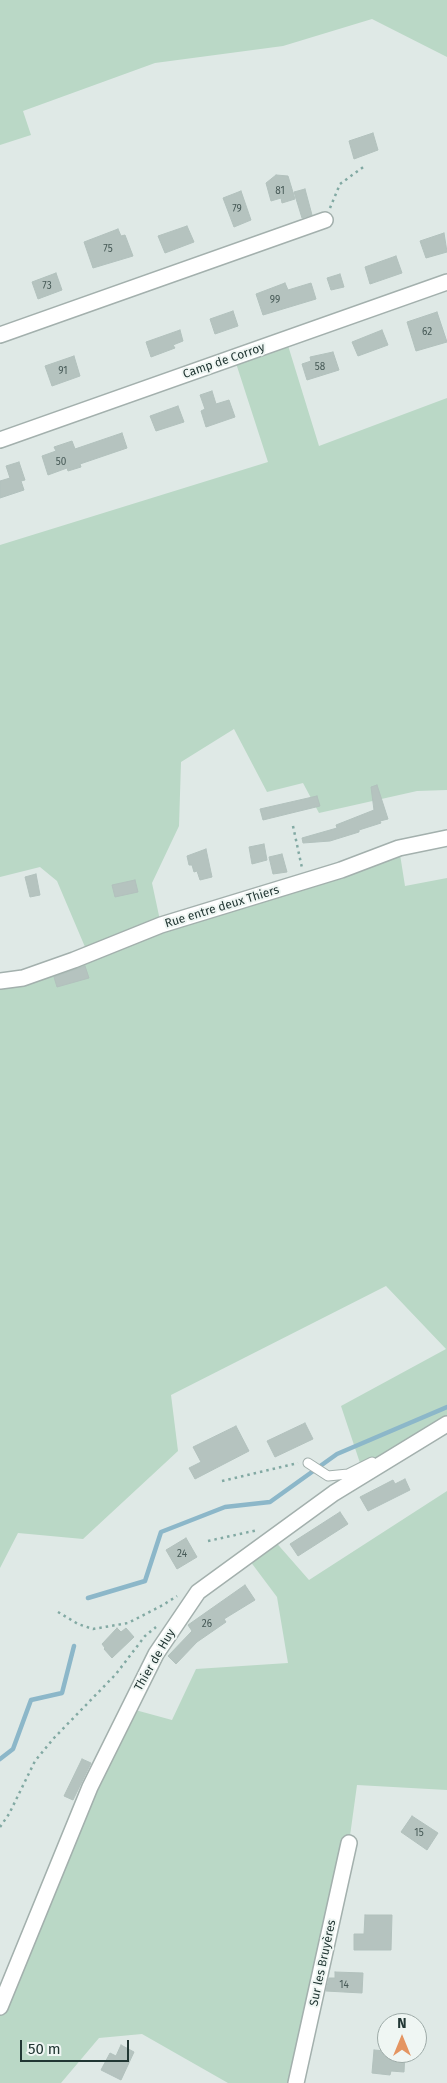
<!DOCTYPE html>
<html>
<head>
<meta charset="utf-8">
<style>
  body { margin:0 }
  #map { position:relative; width:447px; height:2083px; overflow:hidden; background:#dfe9e6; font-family:"Fira Sans",sans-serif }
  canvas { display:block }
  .north { position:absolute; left:377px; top:2013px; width:50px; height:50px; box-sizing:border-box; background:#eff6f3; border:1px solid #9daaa7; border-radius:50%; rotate:0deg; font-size:14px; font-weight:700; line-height:20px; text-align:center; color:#223734 }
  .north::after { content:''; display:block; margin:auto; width:18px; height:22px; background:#e49562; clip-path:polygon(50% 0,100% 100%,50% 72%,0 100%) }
  .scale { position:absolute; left:20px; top:2040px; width:109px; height:22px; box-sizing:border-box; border:2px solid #223734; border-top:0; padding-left:6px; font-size:15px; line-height:18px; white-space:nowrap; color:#223734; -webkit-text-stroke:4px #eff6f3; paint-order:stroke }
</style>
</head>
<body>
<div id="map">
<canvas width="447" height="2083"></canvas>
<div class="north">N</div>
<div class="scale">50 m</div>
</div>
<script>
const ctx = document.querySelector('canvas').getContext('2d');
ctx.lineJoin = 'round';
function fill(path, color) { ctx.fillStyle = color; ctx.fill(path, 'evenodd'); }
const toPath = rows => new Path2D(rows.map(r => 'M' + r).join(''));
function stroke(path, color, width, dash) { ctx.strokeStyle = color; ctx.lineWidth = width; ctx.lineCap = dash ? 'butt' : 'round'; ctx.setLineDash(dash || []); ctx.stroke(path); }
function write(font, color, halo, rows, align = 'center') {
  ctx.font = font + ' "Fira Sans",sans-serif'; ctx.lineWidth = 4; ctx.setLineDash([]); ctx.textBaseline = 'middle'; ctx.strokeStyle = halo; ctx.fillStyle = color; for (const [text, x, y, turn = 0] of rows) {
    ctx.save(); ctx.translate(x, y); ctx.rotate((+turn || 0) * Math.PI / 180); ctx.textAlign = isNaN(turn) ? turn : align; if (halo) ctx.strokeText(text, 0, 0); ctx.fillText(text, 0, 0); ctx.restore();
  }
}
fill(toPath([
  [0,0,447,0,447,57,372,19,283,46,155,63,23,111,31,135,0,145],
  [286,339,319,446,447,398,447,790,417,791,319,813,303,783,267,792,234,729,181,762,179,826,152,883,161,925,399,848,405,886,447,878,447,1424,364,1475,341,1406,446,1349,386,1286,171,1395,178,1451,83,1539,18,1533,0,1568,0,981,88,954,57,881,40,867,0,877,0,545,268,462,234,357],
  [447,1491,447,1790,357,1785,349,1843,296,2083,228,2083,142,2034,99,2038,61,2083,0,2083,0,2007,128,1708,172,1720,196,1669,288,1663,277,1597,247,1557,273,1539,309,1580]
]), '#bad8c6');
stroke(toPath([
  [88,1598,145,1581,161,1532,225,1507,270,1502,337,1454,447,1407],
  [0,1759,13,1749,31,1700,62,1693,74,1646]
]), '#8cb7c9', 4.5);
const building = toPath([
  [373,133,378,150,354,159,349,141,373,133],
  [276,175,288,176,295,199,282,203,281,198,271,201,266,183,276,175],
  [305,189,312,215,302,218,294,192,305,189],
  [241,191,251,220,234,227,223,198,241,191],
  [187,226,194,242,165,253,158,236,187,226],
  [118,229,121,236,125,235,133,256,93,268,84,242,118,229],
  [444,233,447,252,426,258,420,241,444,233],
  [396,256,402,273,370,284,365,267,396,256],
  [56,273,62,290,38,299,32,282,56,273],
  [340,274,344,287,331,290,327,278,340,274],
  [285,283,288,290,311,283,316,299,263,315,256,294,285,283],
  [233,311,238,326,215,334,210,319,233,311],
  [437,312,447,342,416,351,407,322,437,312],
  [180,330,183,341,173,345,175,348,151,357,146,342,180,330],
  [382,330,388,345,358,356,352,342,382,330],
  [333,352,339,370,307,380,302,364,311,361,310,357,333,352],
  [74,356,80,376,52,386,45,366,74,356],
  [212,391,216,404,229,400,235,417,206,427,201,411,205,409,200,395,212,391],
  [178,406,184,422,156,431,150,416,178,406],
  [122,433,127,448,80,464,81,467,68,471,67,468,48,475,42,456,56,451,54,447,72,441,75,449,122,433],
  [19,462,25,480,21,481,24,490,0,498,0,481,10,478,6,466,19,462],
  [377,785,388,819,380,821,381,823,359,830,359,832,330,841,303,843,302,838,337,828,336,825,374,810,371,787,377,785],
  [317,796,320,806,263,820,260,809,317,796],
  [264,844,267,860,252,864,249,847,264,844],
  [206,849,212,877,200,880,197,871,194,872,192,865,189,865,187,856,206,849],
  [282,854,287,872,273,874,269,857,282,854],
  [36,874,40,895,30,897,25,877,36,874],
  [135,880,138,892,115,897,112,885,135,880],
  [85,966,89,978,57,987,54,977,85,966],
  [305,1423,313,1439,275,1457,267,1441,305,1423],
  [236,1426,249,1451,195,1479,189,1468,201,1462,193,1447,236,1426],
  [405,1479,410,1490,368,1511,360,1497,393,1480,395,1484,405,1479],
  [340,1512,348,1524,298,1556,290,1544,340,1512],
  [186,1538,197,1557,177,1569,166,1550,186,1538],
  [245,1585,255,1600,224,1619,226,1622,197,1642,176,1664,168,1656,192,1631,188,1625,245,1585],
  [117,1628,121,1632,126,1628,134,1637,112,1658,104,1649,105,1648,102,1644,117,1628],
  [82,1759,91,1763,73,1800,64,1796,82,1759],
  [412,1816,438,1833,427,1850,401,1832,412,1816],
  [365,1915,392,1915,391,1950,354,1950,354,1934,364,1934,365,1915],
  [335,1972,363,1973,362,1993,326,1991,329,1978,335,1978,335,1972],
  [121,2045,134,2052,121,2080,101,2070,110,2053,116,2056,121,2045],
  [374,2050,387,2051,387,2053,405,2053,404,2072,391,2071,390,2075,372,2073,374,2050]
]);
fill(building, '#b5c3bf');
stroke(building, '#b2c1bd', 1);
const lane = toPath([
  [308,1463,328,1476,348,1474,372,1462]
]);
const street = toPath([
  [0,335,325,220],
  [0,440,447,282],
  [0,981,23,978,74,960,161,925,341,870,399,848,447,838],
  [0,2007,90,1787,156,1654,198,1592,334,1493,447,1424],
  [296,2083,349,1843]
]);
stroke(lane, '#a3b0ad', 11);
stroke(street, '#a3b0ad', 18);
stroke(toPath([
  [330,208,340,184,366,165],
  [293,826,302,868],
  [222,1481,298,1463],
  [208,1541,258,1530],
  [58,1612,78,1624,93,1629,128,1623,163,1605,177,1596],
  [0,1827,9,1814,35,1761,54,1738,116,1674,145,1636,156,1627]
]), '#82a9a3', 2.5, [2.5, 4]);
stroke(lane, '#fff', 9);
stroke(street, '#fff', 15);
write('10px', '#475a57', null, [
  ["81",280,191],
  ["79",237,209],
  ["75",108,249],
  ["73",47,286],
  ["99",275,300],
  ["62",427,332],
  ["58",320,367],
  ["91",63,371],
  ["50",61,462],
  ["24",182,1554],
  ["26",207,1624],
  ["15",419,1833],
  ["14",344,1985]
]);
write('12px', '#223734', '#eff6f3', [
  ["Camp de Corroy",224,361,-19],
  ["Rue entre deux Thiers",222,907,-17],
  ["Thier de Huy",155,1660,-60],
  ["Sur les Bruyères",323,1963,-78]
]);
</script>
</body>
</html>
